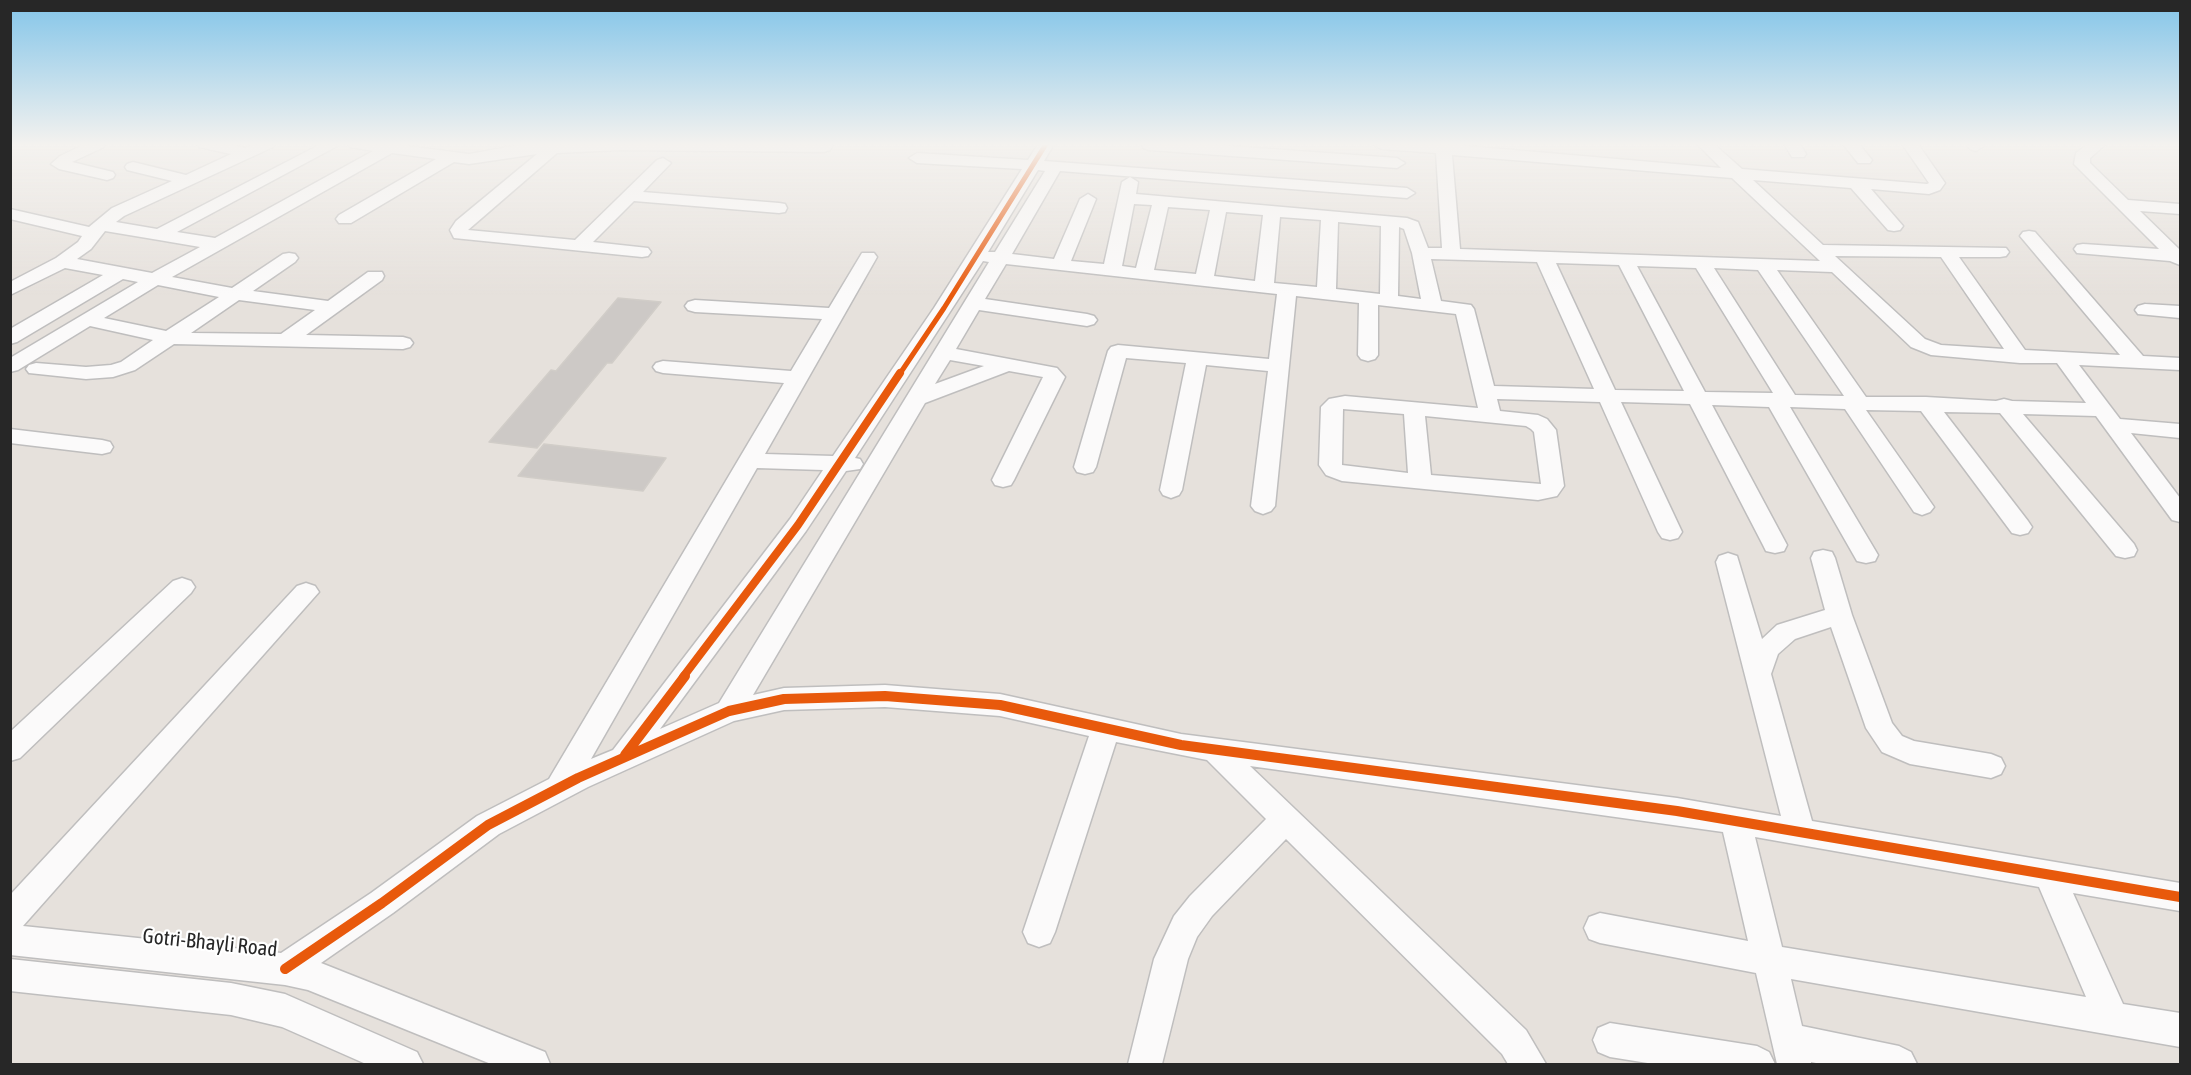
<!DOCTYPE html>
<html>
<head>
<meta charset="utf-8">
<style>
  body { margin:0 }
  #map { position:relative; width:2191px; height:1075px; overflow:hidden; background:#e6e1dc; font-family:"Asap Condensed",sans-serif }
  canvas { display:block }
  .frame { position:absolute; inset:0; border:12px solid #272727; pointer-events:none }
</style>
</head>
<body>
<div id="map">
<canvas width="2191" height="1075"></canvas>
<div class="frame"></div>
</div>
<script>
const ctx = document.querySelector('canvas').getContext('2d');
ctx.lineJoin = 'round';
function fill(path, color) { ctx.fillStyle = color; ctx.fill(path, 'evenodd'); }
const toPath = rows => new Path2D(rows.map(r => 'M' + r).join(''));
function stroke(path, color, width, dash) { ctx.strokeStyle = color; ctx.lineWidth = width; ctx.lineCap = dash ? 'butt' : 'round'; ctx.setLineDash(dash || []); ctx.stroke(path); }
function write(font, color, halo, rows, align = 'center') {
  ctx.font = font + ' "Asap Condensed",sans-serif'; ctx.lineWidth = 4.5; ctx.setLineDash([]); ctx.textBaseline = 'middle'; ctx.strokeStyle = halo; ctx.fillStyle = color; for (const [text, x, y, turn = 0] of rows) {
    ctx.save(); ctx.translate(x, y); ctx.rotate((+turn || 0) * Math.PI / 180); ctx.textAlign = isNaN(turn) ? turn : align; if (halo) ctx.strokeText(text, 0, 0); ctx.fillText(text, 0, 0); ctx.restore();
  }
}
const building = toPath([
  [618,298,661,302,612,363,607,363,537,448,489,442,551,370,556,371,618,298],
  [544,444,666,458,643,491,518,476,544,444]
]);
fill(building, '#cdc9c6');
stroke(building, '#d1cdc8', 1.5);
const minor = toPath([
  [85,144,106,144,104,147,72,162,113,172,115,175,113,178,107,180,59,169,51,164,60,156,85,144],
  [197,144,227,144,245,148,254,144,275,144,273,147,124,216,116,222,157,229,321,144,341,144,177,232,215,238,373,151,350,147,348,144,392,144,469,154,519,145,544,144,834,144,830,150,824,152,620,150,557,153,468,230,575,240,657,160,663,158,671,163,643,192,779,203,785,204,787,208,785,212,779,213,634,201,593,242,648,248,651,252,648,256,642,257,454,238,450,230,456,221,537,154,469,164,454,162,351,223,339,223,336,219,339,215,436,159,392,153,172,277,232,288,283,254,289,253,295,254,298,258,295,262,253,291,328,301,368,272,382,272,384,276,382,280,306,335,403,337,410,339,413,343,410,347,403,349,174,344,135,370,113,377,86,379,29,373,26,369,29,365,36,363,86,367,111,365,121,362,153,340,90,326,18,370,10,372,10,358,138,282,123,279,17,342,10,344,10,329,103,275,65,268,10,295,10,282,56,258,78,242,82,236,10,219,10,209,89,227,112,208,172,181,127,170,125,167,127,164,133,162,186,175,231,154,199,147,197,144],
  [105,231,159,240,200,247,152,273,77,259,91,249,105,231],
  [158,285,219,297,166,331,104,318,158,285],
  [239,300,315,310,281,334,191,333,239,300],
  [1038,144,1054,144,1044,161,1407,188,1415,193,1407,198,1060,171,1012,254,1054,259,1080,199,1088,194,1096,199,1071,261,1104,264,1122,182,1130,177,1138,182,1136,194,1407,218,1418,222,1428,248,1442,248,1436,153,1381,149,1373,144,1444,144,1721,168,1697,144,1714,144,1742,169,1927,184,1929,183,1902,144,1918,144,1945,183,1940,190,1929,194,1871,189,1903,226,1900,230,1894,231,1888,230,1851,188,1753,180,1823,245,2006,248,2009,252,2006,256,2000,257,1959,257,2025,350,2120,355,2020,236,2023,232,2029,231,2035,232,2143,356,2180,358,2180,370,2079,365,2120,419,2180,424,2180,438,2131,433,2180,498,2180,522,2172,520,2096,416,2023,414,2134,544,2137,550,2134,556,2125,558,2116,556,2000,413,1944,412,2028,521,2032,527,2028,533,2020,535,2012,533,1921,411,1866,410,1934,507,1930,512,1922,515,1914,512,1845,409,1790,407,1878,555,1875,561,1866,563,1857,561,1769,407,1712,405,1787,545,1784,551,1775,553,1766,551,1763,545,1690,404,1621,402,1682,532,1678,538,1670,540,1662,538,1658,532,1600,402,1497,399,1500,411,1538,415,1547,419,1556,430,1564,486,1557,496,1538,500,1342,481,1326,475,1319,465,1321,407,1329,399,1345,396,1478,408,1456,314,1378,305,1378,355,1375,359,1368,361,1361,359,1358,355,1359,303,1296,296,1275,506,1271,511,1263,514,1255,511,1251,506,1268,371,1206,365,1182,490,1179,495,1171,498,1163,495,1160,490,1186,363,1126,358,1096,467,1093,472,1085,474,1077,472,1074,467,1108,351,1111,347,1118,345,1269,359,1277,294,1006,264,985,299,1087,314,1094,316,1097,320,1094,324,1087,326,979,310,956,349,1057,368,1065,377,1014,480,1011,485,1003,487,995,485,992,480,1043,377,1009,371,925,403,753,695,784,688,885,685,1000,694,1181,734,1677,798,1781,816,1716,562,1719,556,1728,553,1737,556,1762,639,1777,625,1825,610,1811,558,1814,552,1823,550,1832,552,1835,558,1852,615,1892,723,1902,736,1914,741,1991,754,2001,758,2005,766,2001,774,1991,778,1910,764,1882,752,1866,728,1831,627,1795,639,1778,654,1771,674,1812,821,2180,883,2180,911,2073,893,2123,1004,2180,1013,2180,1047,1791,979,1802,1026,1899,1046,1911,1052,1917,1064,1821,1064,1811,1062,1811,1064,1777,1064,1756,973,1600,943,1589,939,1584,928,1589,917,1600,913,1748,941,1723,832,1250,766,1526,1030,1546,1064,1508,1064,1502,1054,1286,839,1212,916,1197,937,1188,959,1162,1064,1128,1064,1154,959,1174,916,1190,896,1266,819,1207,760,1116,742,1055,932,1050,943,1039,947,1028,943,1023,932,1089,736,1000,716,885,707,784,710,734,721,588,787,499,834,393,913,321,963,545,1052,550,1064,491,1064,308,990,285,985,10,955,10,895,297,586,306,583,315,586,319,592,23,926,281,953,371,893,477,816,549,779,784,383,663,373,656,371,653,367,656,363,663,361,791,371,822,319,695,312,688,310,685,306,688,302,695,300,829,308,862,253,874,253,877,257,765,454,833,456,934,308,1022,169,917,163,909,158,917,153,1028,160,1038,144],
  [1452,155,1732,178,1820,261,1460,249,1452,155],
  [1038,170,1045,171,995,252,988,252,1038,170],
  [1134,204,1152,205,1136,268,1122,266,1134,204],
  [1168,207,1210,210,1196,274,1154,270,1168,207],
  [1226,212,1263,215,1255,281,1214,276,1226,212],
  [1280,217,1321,220,1317,287,1274,283,1280,217],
  [1338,222,1381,226,1380,294,1336,289,1338,222],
  [1399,227,1404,229,1412,253,1421,299,1398,296,1399,227],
  [1835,256,1941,257,2004,349,1941,345,1925,339,1835,256],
  [1431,259,1537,262,1594,389,1494,386,1474,309,1471,305,1441,301,1431,259],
  [983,261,989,262,719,703,660,729,806,531,846,471,860,469,863,464,860,459,855,458,983,261],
  [1556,263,1619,265,1684,391,1615,390,1556,263],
  [1637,266,1696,268,1773,393,1705,392,1637,266],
  [1714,268,1758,270,1844,396,1795,395,1714,268],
  [1777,270,1832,272,1911,347,1931,355,2020,363,2057,363,2086,403,2012,401,2004,399,1996,401,1926,397,1866,397,1777,270],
  [950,360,984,366,935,384,950,360],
  [1343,409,1404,414,1408,473,1342,465,1343,409],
  [1425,416,1526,426,1531,429,1534,432,1541,484,1431,475,1425,416],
  [757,468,823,470,790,519,613,750,591,759,757,468],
  [1755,837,2039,887,2086,997,1782,947,1755,837],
  [1142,144,1201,144,1397,158,1405,163,1397,168,1149,150,1143,148,1142,144],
  [1784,144,1800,144,1806,154,1804,157,1792,157,1784,144],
  [1843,144,1859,144,1872,160,1870,163,1858,163,1843,144],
  [1966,144,1982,144,1984,146,1976,151,1970,149,1966,144],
  [2088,144,2106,144,2090,158,2090,163,2128,200,2180,204,2180,214,2140,211,2180,250,2180,265,2170,261,2077,253,2074,249,2077,245,2083,244,2159,249,2074,164,2076,153,2088,144],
  [2145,304,2180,306,2180,318,2138,314,2135,310,2138,306,2145,304],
  [10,429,102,440,110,442,113,447,110,452,102,454,10,443,10,429],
  [182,578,191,581,195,587,191,593,20,758,10,761,10,732,173,581,182,578],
  [10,959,231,983,285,994,417,1052,423,1064,366,1064,282,1027,231,1015,10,991,10,959],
  [1610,1023,1757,1046,1769,1052,1775,1064,1654,1064,1610,1057,1598,1052,1593,1040,1598,1028,1610,1023]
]);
stroke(minor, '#bfbebe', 3);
fill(minor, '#fbfafa');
stroke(toPath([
  [899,375,944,308,1046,144]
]), '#e8590c', 5);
stroke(toPath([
  [683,677,798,525,900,373]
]), '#e8590c', 8);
stroke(toPath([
  [625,755,685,676],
  [285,969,382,903,488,825,578,778,729,711,784,699,885,696,1000,705,1181,745,1677,811,2180,897]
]), '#e8590c', 10);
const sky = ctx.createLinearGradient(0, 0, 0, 295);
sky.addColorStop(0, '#83c5e9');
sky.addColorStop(0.49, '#f4f2ef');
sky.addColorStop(1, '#f4f2ef00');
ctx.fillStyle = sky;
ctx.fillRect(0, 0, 2191, 295);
write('21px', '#272727', '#fff', [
  ["Gotri-Bhayli Road",210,943,6]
]);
</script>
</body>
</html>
